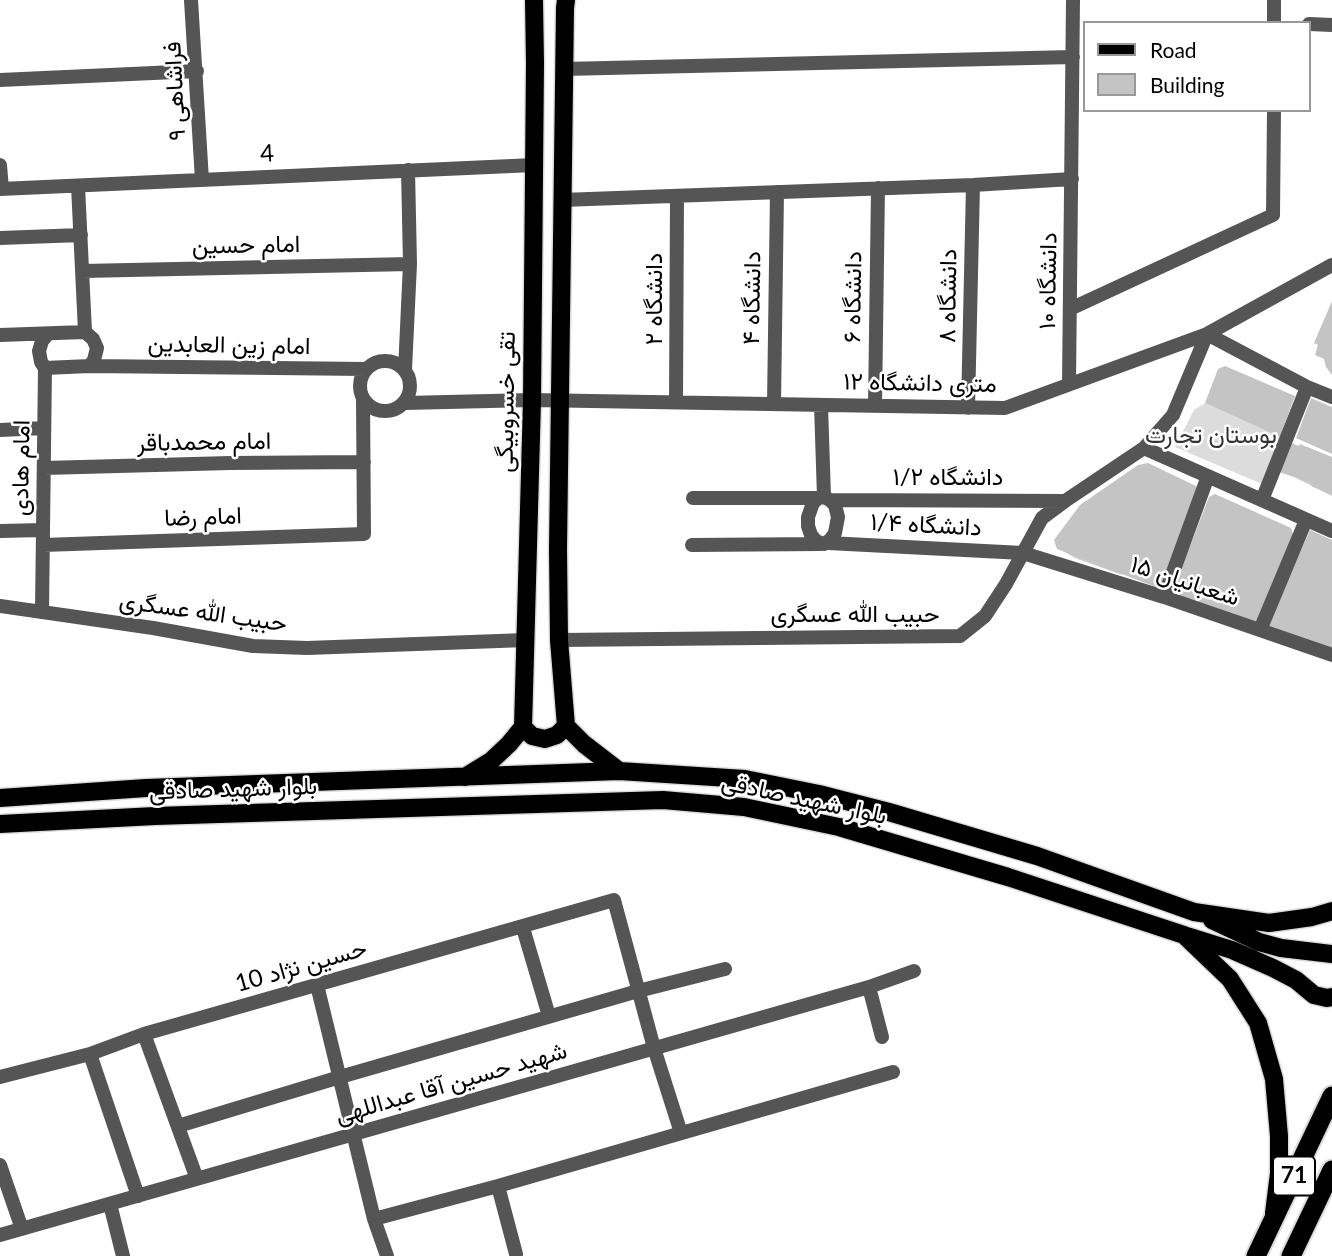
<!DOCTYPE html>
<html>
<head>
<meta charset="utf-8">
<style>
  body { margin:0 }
  #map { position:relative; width:1332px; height:1256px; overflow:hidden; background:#fff; font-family:Lato,sans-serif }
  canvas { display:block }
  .legend { position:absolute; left:1083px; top:21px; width:228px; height:91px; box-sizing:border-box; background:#fff; border:2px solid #999; margin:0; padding:9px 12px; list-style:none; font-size:21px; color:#000 }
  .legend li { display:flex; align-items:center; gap:14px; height:35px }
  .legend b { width:35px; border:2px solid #999 }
</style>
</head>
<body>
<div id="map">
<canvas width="1332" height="1256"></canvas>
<ul class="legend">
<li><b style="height:9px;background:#000"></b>Road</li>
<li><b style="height:19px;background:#c4c4c4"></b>Building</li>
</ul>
</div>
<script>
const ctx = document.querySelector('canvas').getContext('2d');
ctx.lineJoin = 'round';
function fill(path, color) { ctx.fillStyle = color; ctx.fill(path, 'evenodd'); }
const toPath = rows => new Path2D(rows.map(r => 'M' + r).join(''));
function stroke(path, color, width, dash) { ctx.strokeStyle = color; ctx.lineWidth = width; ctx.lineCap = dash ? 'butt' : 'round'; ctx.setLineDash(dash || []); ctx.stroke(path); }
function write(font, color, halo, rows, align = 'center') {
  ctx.font = font + ' Lato,Vazirmatn,sans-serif'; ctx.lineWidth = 5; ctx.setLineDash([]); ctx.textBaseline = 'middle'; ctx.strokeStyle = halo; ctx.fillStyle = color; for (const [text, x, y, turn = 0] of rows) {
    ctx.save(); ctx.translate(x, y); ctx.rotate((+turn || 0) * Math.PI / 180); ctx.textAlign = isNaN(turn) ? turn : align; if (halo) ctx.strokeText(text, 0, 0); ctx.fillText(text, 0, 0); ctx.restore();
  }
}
fill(toPath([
  [1205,403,1280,437,1262,484,1175,447,1194,410]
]), '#dcdcdc');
fill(toPath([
  [1332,459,1332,496,1282,471],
  [1058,548,1123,573,1122,575,1075,558]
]), '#0003');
fill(toPath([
  [1332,301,1332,375,1326,367,1324,359,1315,355,1318,345,1314,343],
  [1225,366,1295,396,1280,437,1205,403,1218,369],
  [1311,398,1332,407,1332,454,1296,438],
  [1291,443,1299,446,1300,444,1332,457,1332,495,1311,486,1312,483,1279,472],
  [1148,463,1196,486,1197,491,1161,589,1057,549,1054,540,1080,505,1138,465],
  [1215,494,1291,528,1293,534,1259,620,1252,623,1176,595,1174,588,1209,497],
  [1310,530,1332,540,1332,649,1267,627]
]), '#c4c4c4');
const major = toPath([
  [566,0,565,8,558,549,559,640,566,726,584,744,619,771],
  [523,727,532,736,545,739,557,735,566,726],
  [465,777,491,761,509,744,523,727,532,400,535,63,534,0],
  [0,798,146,788,619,771,745,779,819,794,889,812,1037,856,1194,912,1269,923,1312,917,1332,911],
  [0,824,155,816,663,800,744,807,839,827,1008,877,1184,935,1230,979,1258,1023,1274,1079,1279,1136,1279,1173,1274,1213],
  [1212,920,1259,942,1281,948,1332,954],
  [1187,936,1232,950,1273,968,1296,980,1314,995,1327,998,1332,997]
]);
const highway = toPath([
  [1256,1256,1332,1096],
  [1291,1256,1332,1170]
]);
stroke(major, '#dbdbdb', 21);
stroke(highway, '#dbdbdb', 23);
stroke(toPath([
  [191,0,202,180],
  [1274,23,1274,0],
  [1309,24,1332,25],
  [564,69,1073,57],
  [0,80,197,71],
  [0,165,2,189],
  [78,186,85,332],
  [0,189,534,165],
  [562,200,973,185,1072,179],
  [0,238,81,235],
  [83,271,410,264],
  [1070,309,1273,215,1274,110],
  [1207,334,1307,387,1332,397],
  [0,335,85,332,93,339,97,348,94,360,90,366,45,368,41,362,39,351,42,341,48,334],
  '360 386a25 25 0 1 1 50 0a25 25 0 1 1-50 0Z',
  [90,366,366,369],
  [405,370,410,264,408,170],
  [1069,384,1073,0],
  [676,402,677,196],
  [405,403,532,400,1005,408,1207,334,1332,265],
  [774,404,777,192],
  [821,405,824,497],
  [875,406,878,188],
  [968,408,973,185],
  [0,430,44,428],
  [1144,448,1332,531],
  [44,468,230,463,364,462],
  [824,497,830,500,835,505,838,517,835,533,830,540,824,544,816,541,811,535,808,526,808,517,813,503,818,498,824,497],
  [693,498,818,498],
  [830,500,1065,501],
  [1262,500,1307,387],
  [0,531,43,530],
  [828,543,1023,553,1164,597,1332,655],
  [43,545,364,534,363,399],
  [692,545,821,544],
  [1164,597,1208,476],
  [0,606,153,628,253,646,307,648,526,640],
  [42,611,45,368],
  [1260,630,1306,520],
  [559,640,960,636,985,616,1006,584,1042,518,1065,501,1144,448,1173,415,1207,334],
  [523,928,549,1016],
  [317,985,374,1219,387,1256],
  [869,987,882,1037],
  [144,1034,197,1179],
  [90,1054,138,1196],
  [0,1077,90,1054,144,1034,614,900,654,1048,681,1133],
  [178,1126,340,1077,638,991,725,969],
  [0,1165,22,1229],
  [498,1186,516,1254],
  [110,1204,123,1256],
  [374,1219,498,1186,893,1072],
  [0,1235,869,987,914,971]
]), '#555', 14);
stroke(major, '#000', 18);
stroke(highway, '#000', 19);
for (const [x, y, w] of [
  [1294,1176,42]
]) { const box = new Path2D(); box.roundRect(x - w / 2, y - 19.5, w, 39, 5); ctx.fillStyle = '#fff'; ctx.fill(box); stroke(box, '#000', 2); }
write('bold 23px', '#000', null, [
  ["71",1294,1176]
]);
write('24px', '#000', '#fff', [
  ["فراشاهی ۹",175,91,-93],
  ["4",267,154,-3],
  ["امام حسین",246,245,-1],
  ["دانشگاه ۱۰",1048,281,-89],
  ["دانشگاه ۸",948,296,-89],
  ["دانشگاه ۶",853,297,-89],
  ["دانشگاه ۴",752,298,-89],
  ["دانشگاه ۲",654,299,-90],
  ["امام زین العابدین",229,345,1],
  ["۱۲ متری دانشگاه",920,383,1],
  ["تقی خسروبیگی",506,402,-89],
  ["امام محمدباقر",204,442,-1],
  ["امام هادی",21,468,-89],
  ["دانشگاه ۱/۲",948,477],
  ["امام رضا",203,517,-2],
  ["دانشگاه ۱/۴",926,525,3],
  ["شعبانیان ۱۵",1185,581,18],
  ["حبیب الله عسگری",203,612,8],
  ["حبیب الله عسگری",855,614],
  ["بلوار شهید صادقی",233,789,-2],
  ["بلوار شهید صادقی",804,799,12],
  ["حسین نژاد 10",301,966,-16],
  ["شهید حسین آقا عبداللهی",451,1083,-16]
]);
write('24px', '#333', '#fff', [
  ["بوستان تجارت",1211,435]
]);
</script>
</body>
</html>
